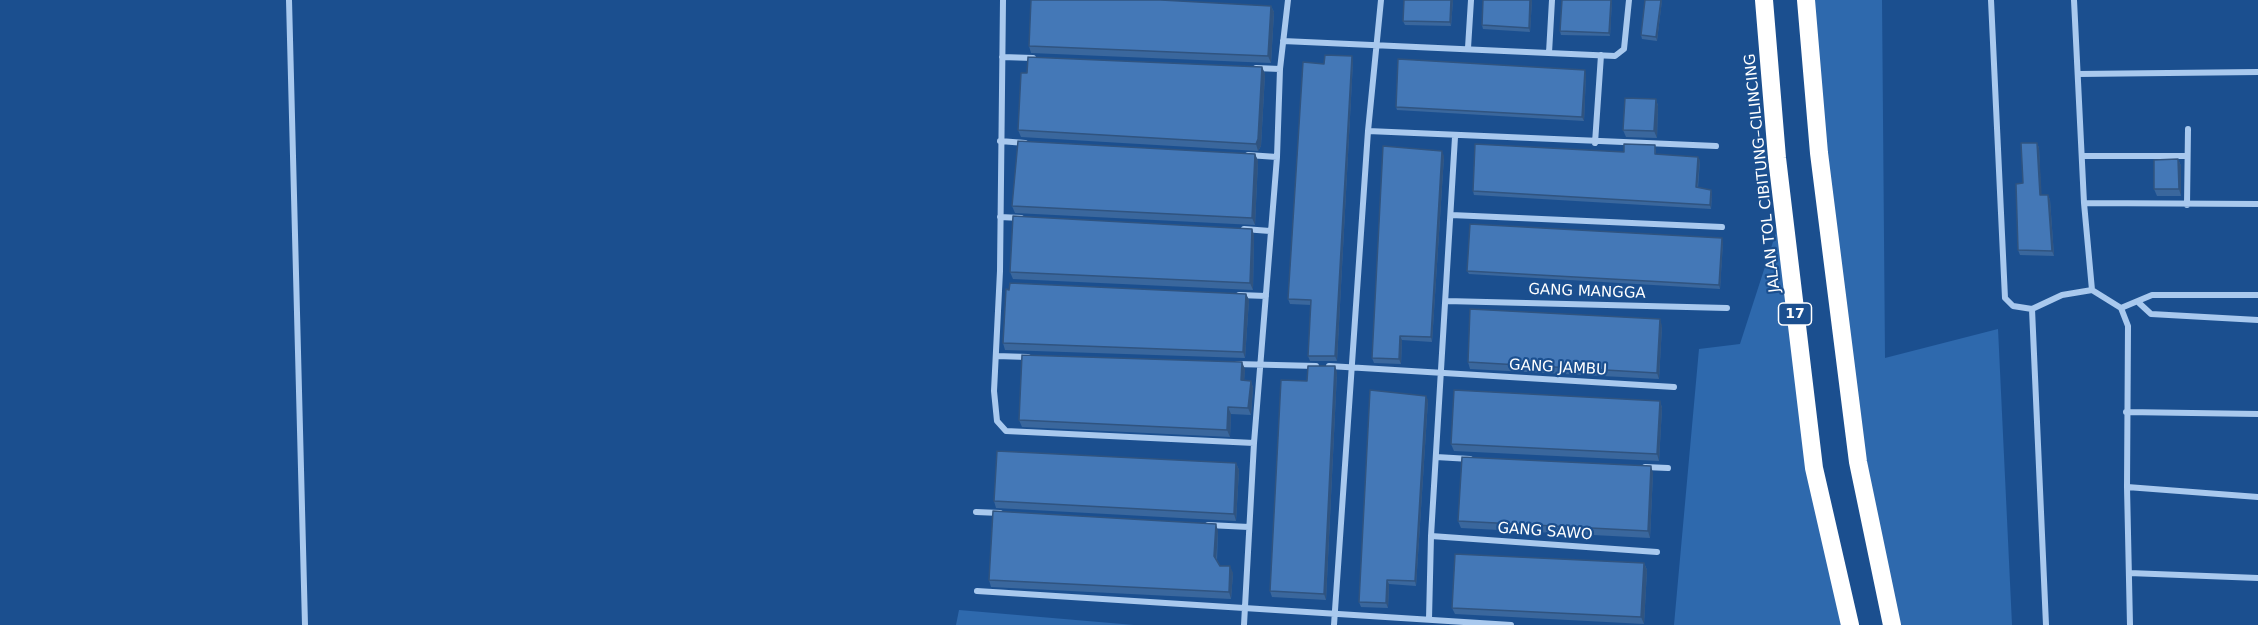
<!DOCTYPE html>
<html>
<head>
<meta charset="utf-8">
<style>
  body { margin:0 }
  canvas { display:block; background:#1b4f8f }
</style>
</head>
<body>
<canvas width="2258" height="625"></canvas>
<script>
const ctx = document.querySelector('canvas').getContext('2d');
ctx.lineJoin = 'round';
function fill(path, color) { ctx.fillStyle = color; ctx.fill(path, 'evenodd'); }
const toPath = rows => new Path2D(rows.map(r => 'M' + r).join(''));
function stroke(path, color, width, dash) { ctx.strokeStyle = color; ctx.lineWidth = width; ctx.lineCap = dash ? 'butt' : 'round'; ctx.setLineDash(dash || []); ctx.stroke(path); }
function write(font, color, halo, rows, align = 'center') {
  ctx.font = font + ' "DejaVu Sans",sans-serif'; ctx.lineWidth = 4.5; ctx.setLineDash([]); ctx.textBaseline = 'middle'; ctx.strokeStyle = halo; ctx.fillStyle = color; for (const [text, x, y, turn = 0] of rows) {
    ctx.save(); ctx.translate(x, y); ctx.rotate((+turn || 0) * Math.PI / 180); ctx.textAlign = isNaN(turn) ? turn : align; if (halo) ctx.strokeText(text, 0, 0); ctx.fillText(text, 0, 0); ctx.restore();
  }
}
fill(toPath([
  [1808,0,1882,0,1885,358,1998,329,2012,625,1892,625,1858,462],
  [1783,211,1814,468,1850,625,1674,625,1699,349,1740,344],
  [959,610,1134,625,956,625]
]), '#2e69ad');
stroke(toPath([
  [289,0,305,625],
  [1003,0,1000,271,994,391,997,421,1006,431,1254,443],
  [1991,0,2005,298,2013,306,2032,309,2062,295,2092,290,2121,308,2128,326,2127,487,2130,625],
  [2074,0,2084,203,2092,290],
  [1283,41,1615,56,1624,49,1629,0],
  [1468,48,1471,0],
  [1549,53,1552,0],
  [1002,57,1033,58],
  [1256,68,1280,69],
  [2078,74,2258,72],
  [1368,131,1716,146],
  [1000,141,1025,143],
  [1595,143,1601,55],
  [1248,155,1277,157],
  [2082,156,2186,156],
  [2084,203,2258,204],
  [2187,205,2188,129],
  [1451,215,1722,227],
  [1000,217,1021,218],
  [1244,229,1270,231],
  [1239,295,1266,296],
  [1446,301,1727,308],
  [2138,302,2151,314,2258,320],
  [2121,308,2152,295,2258,295],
  [2032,309,2046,625],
  [996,356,1028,357],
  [1236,364,1316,366],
  [1329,366,1674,387],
  [2126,412,2258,414],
  [1436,457,1470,459],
  [1645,467,1668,468],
  [2127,487,2258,497],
  [976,512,1000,513],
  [1208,525,1249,527],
  [1431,536,1657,552],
  [2129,573,2258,578],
  [977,591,1511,625],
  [1429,619,1431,536,1455,137],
  [1244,625,1254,443,1277,157,1280,69,1288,0],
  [1334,625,1368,131,1381,0]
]), '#a9c9ee', 6);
stroke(toPath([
  [1764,0,1777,158,1814,468,1850,625],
  [1806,0,1819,153,1858,462,1892,625]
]), '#fff', 18);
fill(toPath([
  [1453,0,1451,26,1405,25,1403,21],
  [1483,0,1532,0,1530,32,1483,29,1482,25],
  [1562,0,1612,0,1610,36,1561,35,1560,31],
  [1645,0,1662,0,1657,41,1642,39,1641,35],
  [1271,6,1274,12,1271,63,1031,53,1029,46],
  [1353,61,1337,361,1310,361,1308,356,1311,305,1290,304,1288,299,1324,64],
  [1262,67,1265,74,1261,146,1258,151,1021,137,1018,130],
  [1586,74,1584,121,1397,110,1396,107],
  [1656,99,1658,106,1657,138,1626,137,1623,130],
  [2037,143,2039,148,2041,195,2048,195,2050,200,2054,256,2020,255,2018,250],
  [1656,149,1656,154,1700,160,1698,188,1711,190,1712,194,1711,209,1474,195,1473,191,1624,152],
  [1255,154,1258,161,1255,225,1015,213,1012,206],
  [1444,156,1432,342,1402,340,1401,364,1374,363,1372,358],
  [2178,159,2181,166,2181,196,2157,196,2154,189],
  [1252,229,1254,235,1253,290,1013,279,1010,272],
  [1723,242,1720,289,1469,274,1467,271],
  [1246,294,1249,300,1245,358,1005,350,1003,343],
  [1662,326,1659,379,1470,369,1468,362],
  [1245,369,1244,380,1251,381,1253,388,1251,415,1231,414,1230,437,1022,427,1019,420],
  [1337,372,1326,600,1272,597,1270,591,1307,381],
  [1428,400,1416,586,1389,584,1388,608,1361,607,1359,602],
  [1660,401,1662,408,1659,461,1454,451,1451,444],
  [1236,463,1239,470,1236,521,996,508,994,501],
  [1653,473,1650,538,1461,528,1458,521],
  [1218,531,1217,560,1220,566,1233,573,1231,599,991,587,989,580],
  [1644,563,1647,570,1644,624,1455,614,1452,608]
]), '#3a679d');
fill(toPath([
  [1451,0,1453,0,1451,26,1450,22],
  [1530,0,1532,0,1530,32,1529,28],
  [1611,0,1612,0,1610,36,1609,33],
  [1661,0,1662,0,1657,41,1656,37],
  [1271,6,1274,12,1271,63,1268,56],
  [1352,56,1353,61,1337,361,1335,356],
  [1262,67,1265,74,1261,146,1258,151,1256,144],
  [1585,70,1586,74,1584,121,1582,117],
  [1656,99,1658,106,1657,138,1654,131],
  [2037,143,2039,148,2042,201,2040,195],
  [1442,151,1444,156,1432,342,1431,337],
  [1255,154,1258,161,1255,225,1252,218],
  [1698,157,1700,160,1697,191,1696,187],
  [2178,159,2181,166,2181,196,2179,189],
  [1711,190,1712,194,1711,209,1710,205],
  [2048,195,2050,200,2054,256,2052,251],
  [1252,229,1254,235,1253,290,1250,283],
  [1722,238,1723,242,1720,289,1719,285],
  [1246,294,1249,300,1245,358,1243,352],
  [1660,319,1662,326,1659,379,1657,373],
  [1400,336,1402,340,1401,364,1399,359],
  [1242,362,1245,369,1244,387,1241,380],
  [1335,366,1337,372,1326,600,1324,594],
  [1251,381,1253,388,1251,415,1248,408],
  [1426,396,1428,400,1416,586,1415,581],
  [1660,401,1662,408,1659,461,1657,454],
  [1228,407,1231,414,1230,437,1227,430],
  [1236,463,1239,470,1236,521,1234,514],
  [1651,466,1653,473,1650,538,1648,531],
  [1216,524,1218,531,1216,563,1214,556],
  [1644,563,1647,570,1644,624,1641,617],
  [1230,566,1233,573,1231,599,1229,592],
  [1387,580,1389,584,1388,608,1386,603]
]), '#305480');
const building = toPath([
  [1031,0,1161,0,1271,6,1268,56,1029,46,1031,0],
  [1404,0,1451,0,1450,22,1403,21,1404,0],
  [1483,0,1530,0,1529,28,1482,25,1483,0],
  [1562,0,1611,0,1609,33,1560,31,1562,0],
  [1645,0,1661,0,1656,37,1641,35,1645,0],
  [1325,55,1352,56,1335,356,1308,356,1311,300,1288,299,1303,62,1324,64,1325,55],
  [1028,57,1262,67,1258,139,1256,144,1018,130,1021,73,1027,73,1028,57],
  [1398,59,1585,70,1582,117,1396,107,1398,59],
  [1625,98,1656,99,1654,131,1623,130,1625,98],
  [1018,141,1255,154,1252,218,1012,206,1018,141],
  [2021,143,2037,143,2040,195,2048,195,2052,251,2018,250,2016,184,2023,183,2021,143],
  [1475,144,1624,152,1624,144,1655,145,1655,154,1698,157,1696,187,1711,190,1710,205,1473,191,1475,144],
  [1383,146,1442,151,1431,337,1400,336,1399,359,1372,358,1383,146],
  [2178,159,2179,189,2154,189,2154,160,2178,159],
  [1013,216,1252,229,1250,283,1010,272,1013,216],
  [1470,224,1722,238,1719,285,1467,271,1470,224],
  [1010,283,1246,294,1243,352,1003,343,1006,289,1009,290,1010,283],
  [1470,309,1660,319,1657,373,1468,362,1470,309],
  [1022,355,1242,362,1241,380,1251,381,1248,408,1228,407,1227,430,1019,420,1022,355],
  [1308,366,1335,366,1324,594,1270,591,1281,380,1307,381,1308,366],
  [1370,390,1426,396,1415,581,1387,580,1386,603,1359,602,1370,390],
  [1454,390,1660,401,1657,454,1451,444,1454,390],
  [997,451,1236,463,1234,514,994,501,997,451],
  [1462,457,1651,466,1648,531,1458,521,1462,457],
  [993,511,1216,524,1214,556,1220,566,1230,566,1229,592,989,580,993,511],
  [1455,554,1644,563,1641,617,1452,608,1455,554]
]);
fill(building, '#4478b7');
stroke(building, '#305480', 1.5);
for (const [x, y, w] of [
  [1795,314,33]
]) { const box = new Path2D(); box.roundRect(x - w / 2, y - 11, w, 22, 4.5); ctx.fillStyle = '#1b4f8f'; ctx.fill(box); stroke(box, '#fff', 1.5); }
write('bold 14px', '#fff', null, [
  ["17",1795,314]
]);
write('15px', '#fff', '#1b4f8f', [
  ["JALAN TOL CIBITUNG–CILINCING",1763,173,-96],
  ["GANG MANGGA",1587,292,2],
  ["GANG JAMBU",1558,368,3],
  ["GANG SAWO",1545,532,4]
]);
</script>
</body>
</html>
